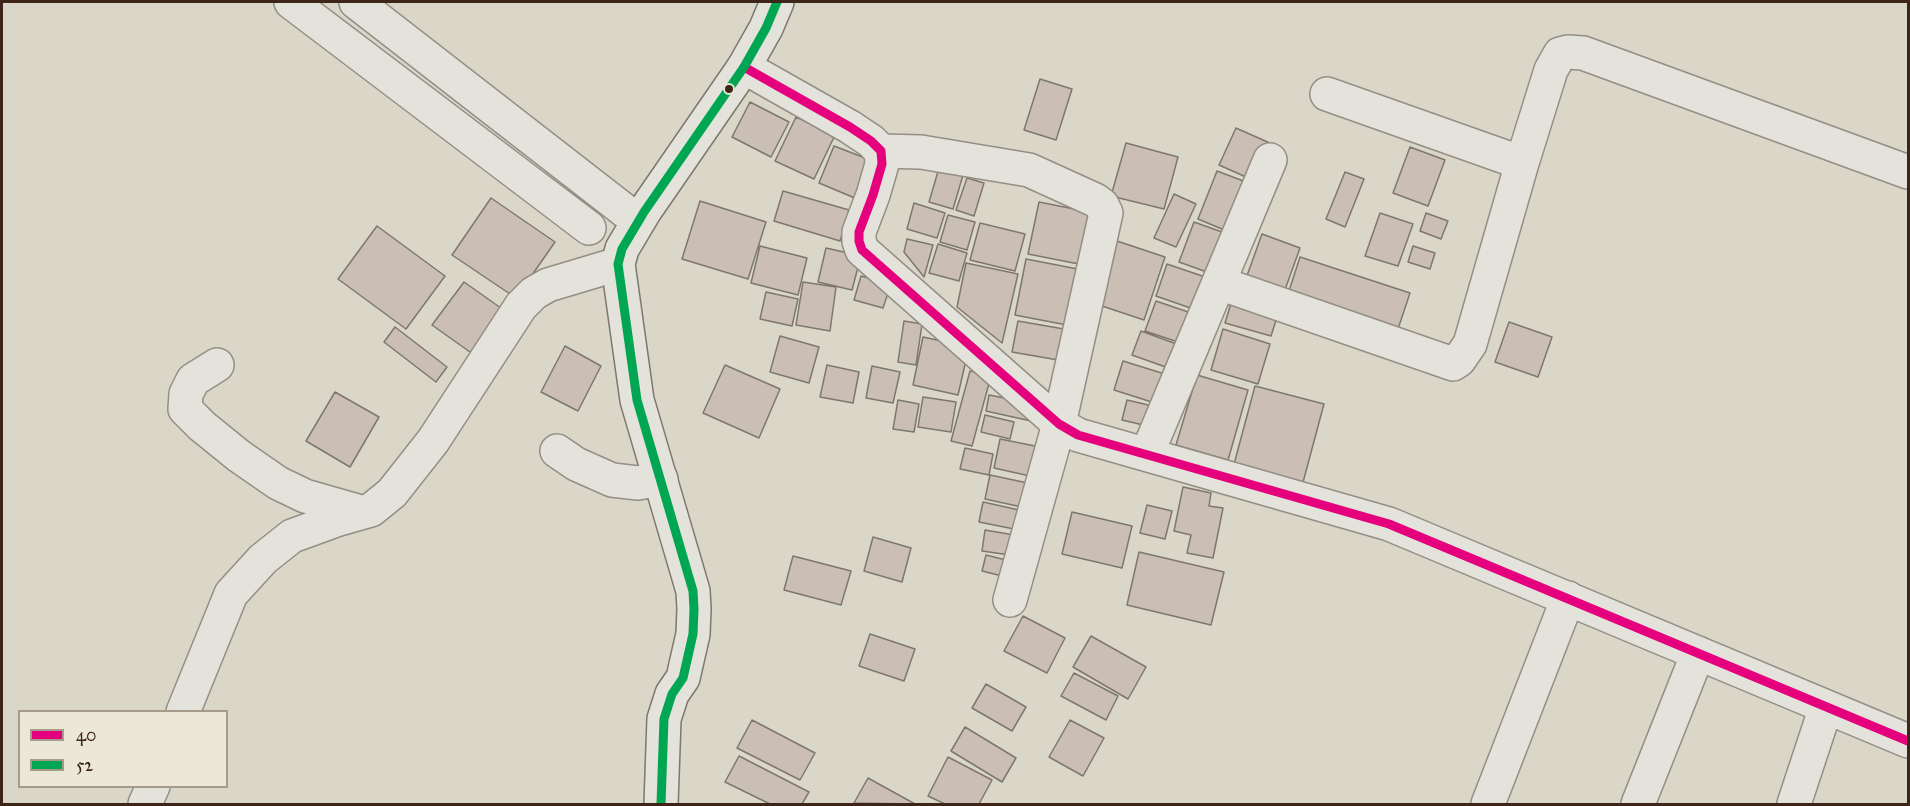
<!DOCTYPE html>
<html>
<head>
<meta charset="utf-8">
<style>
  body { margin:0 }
  #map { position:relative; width:1910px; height:806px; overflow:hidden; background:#dad7c9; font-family:"IM FELL Great Primer",serif }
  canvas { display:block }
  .frame { position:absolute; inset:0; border:3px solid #3d2518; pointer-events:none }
  .legend { position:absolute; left:18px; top:710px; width:210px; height:78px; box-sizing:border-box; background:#ece8d7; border:2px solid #a69a8b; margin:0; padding:8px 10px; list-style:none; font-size:18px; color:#3d2518 }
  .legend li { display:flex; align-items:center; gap:12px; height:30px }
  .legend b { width:30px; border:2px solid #a69a8b }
</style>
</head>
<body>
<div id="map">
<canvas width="1910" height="806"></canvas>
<div class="frame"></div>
<ul class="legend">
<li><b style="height:8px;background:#e5007d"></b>40</li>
<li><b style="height:8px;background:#00a651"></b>52</li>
</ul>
</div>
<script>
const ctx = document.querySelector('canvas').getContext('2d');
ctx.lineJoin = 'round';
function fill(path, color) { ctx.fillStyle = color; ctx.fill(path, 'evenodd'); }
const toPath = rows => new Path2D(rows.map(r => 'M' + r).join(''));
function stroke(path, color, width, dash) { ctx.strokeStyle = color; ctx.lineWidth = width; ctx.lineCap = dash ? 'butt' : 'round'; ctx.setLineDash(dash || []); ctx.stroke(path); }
const building = toPath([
  [1040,79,1072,89,1056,140,1024,130,1040,79],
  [750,102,789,122,771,157,732,137,750,102],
  [796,117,835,135,814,179,775,161,796,117],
  [1236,128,1272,144,1255,181,1219,165,1236,128],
  [1126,143,1178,157,1164,209,1111,196,1126,143],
  [834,146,878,163,862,201,819,183,834,146],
  [1410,147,1445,160,1428,206,1393,193,1410,147],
  [939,168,963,175,953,209,929,202,939,168],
  [1217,171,1254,185,1234,234,1198,219,1217,171],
  [1345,172,1364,179,1345,227,1326,219,1345,172],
  [967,178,984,183,974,216,956,210,967,178],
  [783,191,849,210,840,241,774,221,783,191],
  [1174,194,1196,204,1176,247,1154,238,1174,194],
  [491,198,555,242,516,298,452,255,491,198],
  [700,201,766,222,748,279,682,259,700,201],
  [1039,202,1099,214,1089,266,1028,254,1039,202],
  [914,203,945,213,937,238,907,229,914,203],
  [1380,213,1413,224,1398,266,1365,256,1380,213],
  [1426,213,1448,221,1441,239,1420,231,1426,213],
  [948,215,975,222,967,250,940,242,948,215],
  [1194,222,1233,236,1218,276,1179,262,1194,222],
  [980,223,1025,234,1015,271,970,260,980,223],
  [377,226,445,276,406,329,338,279,377,226],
  [1262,234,1300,248,1282,298,1244,284,1262,234],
  [907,239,933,245,924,277,904,252,907,239],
  [1111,239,1165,257,1144,320,1090,302,1111,239],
  [938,244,967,253,959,281,929,273,938,244],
  [760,246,807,258,798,295,751,283,760,246],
  [1413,246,1435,253,1430,269,1408,262,1413,246],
  [826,248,861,256,852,290,818,282,826,248],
  [1300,257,1410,293,1398,329,1288,294,1300,257],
  [1026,259,1088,271,1077,327,1015,315,1026,259],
  [966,263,1018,274,1002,343,957,307,966,263],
  [1167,264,1211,279,1199,311,1156,296,1167,264],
  [861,276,891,284,883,308,854,300,861,276],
  [464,282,508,313,477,357,432,325,464,282],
  [803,282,836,287,830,331,796,325,803,282],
  [766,292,798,299,792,326,760,319,766,292],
  [1233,297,1279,311,1271,336,1225,323,1233,297],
  [1156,301,1194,314,1184,344,1145,331,1156,301],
  [904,321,922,324,916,365,898,362,904,321],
  [1018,321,1064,329,1058,360,1012,352,1018,321],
  [1509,322,1552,337,1538,377,1495,362,1509,322],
  [395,327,447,367,436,382,384,342,395,327],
  [1223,329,1270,344,1258,384,1211,370,1223,329],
  [1141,331,1182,346,1174,370,1132,355,1141,331],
  [780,336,819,347,809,383,770,372,780,336],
  [923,337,969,347,958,395,913,385,923,337],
  [565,346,601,366,578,411,541,392,565,346],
  [1123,361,1168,375,1158,404,1114,390,1123,361],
  [725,365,780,389,759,438,703,413,725,365],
  [827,365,859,372,853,403,820,397,827,365],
  [872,366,900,372,893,403,866,398,872,366],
  [970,371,991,376,972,446,951,441,970,371],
  [1197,375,1248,390,1228,460,1176,445,1197,375],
  [1255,386,1324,404,1302,486,1233,468,1255,386],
  [335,392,379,417,350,467,306,441,335,392],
  [989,395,1035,404,1031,421,986,411,989,395],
  [923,397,956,402,951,432,918,427,923,397],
  [898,400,919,404,914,432,893,429,898,400],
  [1127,400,1157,407,1152,427,1122,420,1127,400],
  [985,415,1014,422,1010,439,981,432,985,415],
  [1000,439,1045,448,1039,478,994,468,1000,439],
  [965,448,993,454,989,475,960,469,965,448],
  [990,475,1037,485,1031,509,985,499,990,475],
  [1183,487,1211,493,1209,506,1223,508,1213,558,1187,553,1191,535,1174,531,1183,487],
  [983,502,1028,512,1024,531,979,522,983,502],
  [1147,505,1172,511,1165,539,1140,533,1147,505],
  [1072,512,1132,526,1122,568,1062,554,1072,512],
  [985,530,1020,536,1017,556,982,551,985,530],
  [873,537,911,548,902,582,864,571,873,537],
  [1139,552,1224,572,1211,625,1127,605,1139,552],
  [986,555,1014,562,1010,578,982,571,986,555],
  [793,556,851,571,841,605,784,590,793,556],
  [1023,616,1065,638,1047,673,1004,651,1023,616],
  [870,634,915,649,904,681,859,666,870,634],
  [1091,636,1146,667,1128,699,1073,667,1091,636],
  [1074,673,1118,696,1106,720,1061,696,1074,673],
  [986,684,1026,707,1012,731,972,708,986,684],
  [752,720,815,753,800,780,737,748,752,720],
  [1070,720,1104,738,1083,776,1049,757,1070,720],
  [965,727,1016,758,1002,782,951,751,965,727],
  [739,756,809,792,802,804,770,804,725,782,739,756],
  [948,757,992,780,979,804,945,804,928,796,948,757],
  [868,778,915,804,854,803,868,778]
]);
fill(building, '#cbbfb5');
stroke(building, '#7d776e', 1.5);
const street = toPath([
  [291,2,589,228],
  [356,2,638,221],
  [744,67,850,127,871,141,881,151,882,164,873,195,859,232,859,241,862,250,1059,424,1078,435,1389,524,1908,741],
  [1327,94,1522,163],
  [881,151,921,152,1029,170,1095,200,1102,205,1106,213,1059,424,1010,600],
  [1219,283,1453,364,1459,360,1470,344,1522,163,1551,70,1560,54,1568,52,1583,53,1908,172],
  [217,365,193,380,186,394,185,409,202,426,239,456,278,483,305,496,361,512],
  [557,451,576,464,612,480,638,483,661,479],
  [1147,454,1270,160],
  [183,712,231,594,263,559,292,536,336,520,371,510,392,493,433,441,521,306,534,293,548,285,618,264],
  [145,804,153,786],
  [1488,804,1568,598],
  [1638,804,1698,653],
  [1794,804,1826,707]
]);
const secondary = toPath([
  [661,804,664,719,672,694,683,678,693,634,694,609,693,591,637,400,618,264,622,249,644,212,744,67,766,28,777,2]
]);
stroke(street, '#948e85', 36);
stroke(secondary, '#7d776e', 36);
stroke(street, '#e3e2db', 33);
stroke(secondary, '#e3e2db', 33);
stroke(toPath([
  [744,67,850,127,871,141,881,151,882,164,873,195,859,232,859,241,862,250,1059,424,1078,435,1389,524,1908,741]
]), '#e5007d', 9);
stroke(toPath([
  [661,804,664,719,672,694,683,678,693,634,694,609,693,591,637,400,618,264,622,249,644,212,744,67,766,28,777,2]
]), '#00a651', 9);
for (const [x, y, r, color] of [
  [729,89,5,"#3d2518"]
]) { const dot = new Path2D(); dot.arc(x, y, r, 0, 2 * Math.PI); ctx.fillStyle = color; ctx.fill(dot); stroke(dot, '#ece8d7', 2); }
</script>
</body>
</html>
